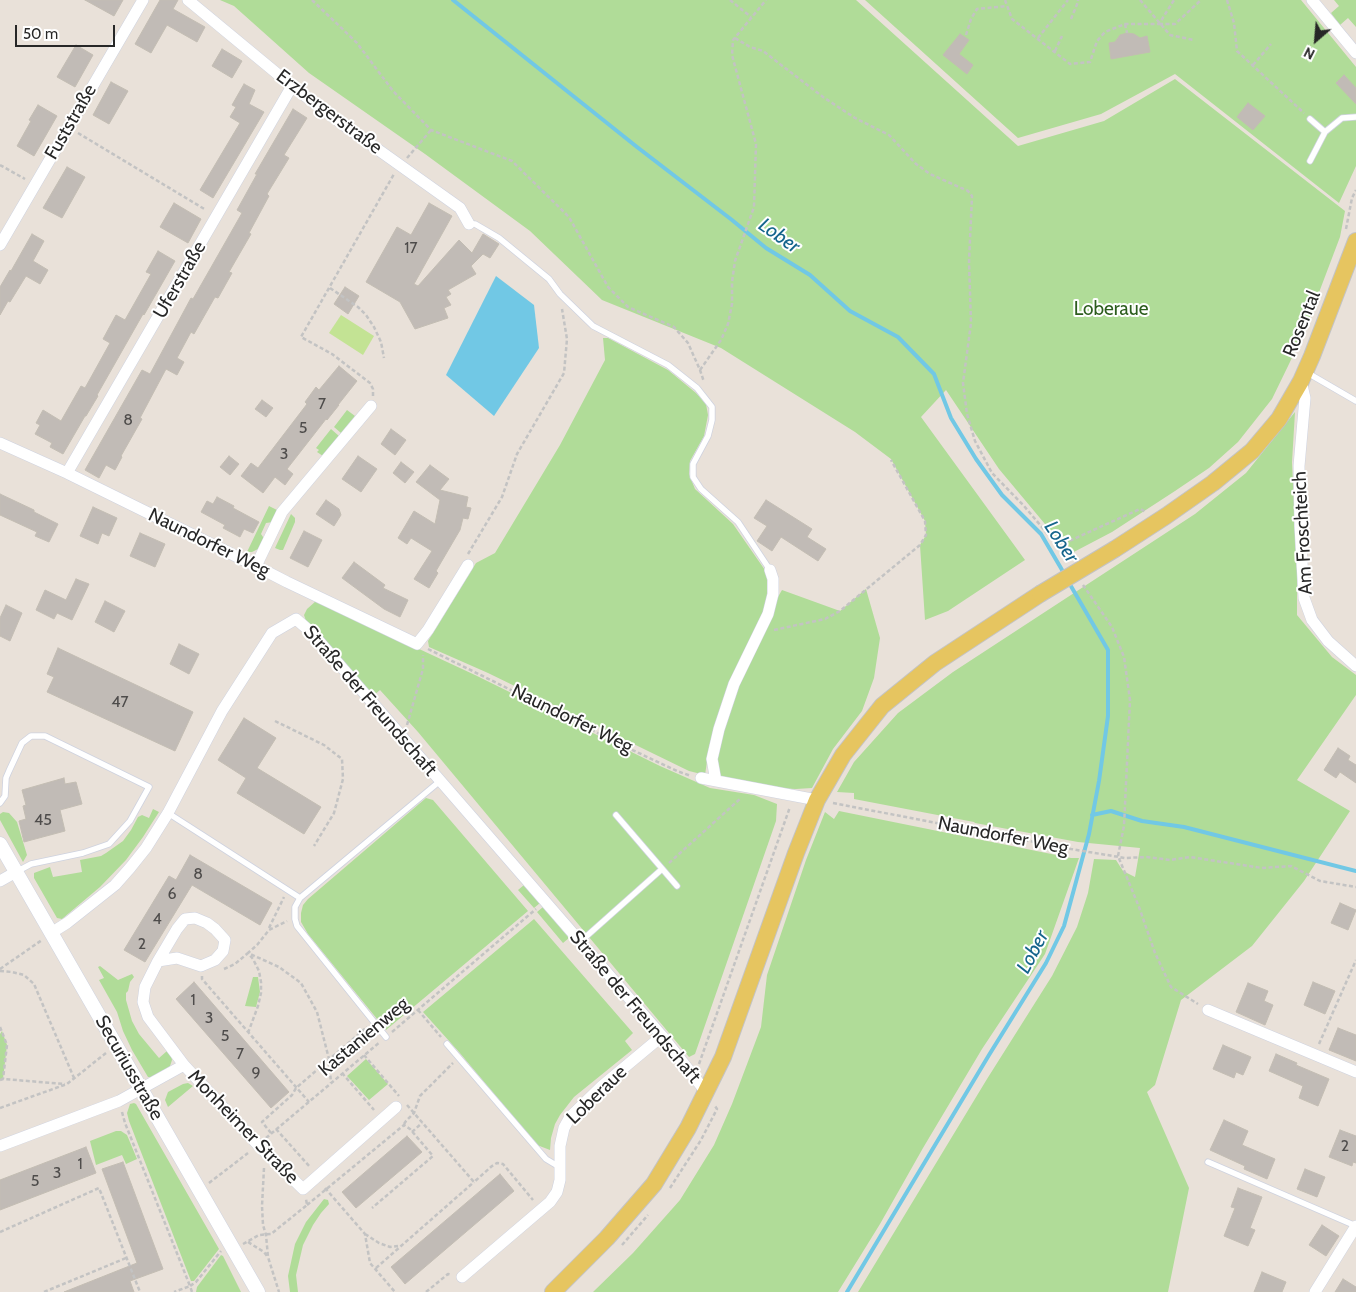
<!DOCTYPE html>
<html>
<head>
<meta charset="utf-8">
<style>
  body { margin:0 }
  #map { position:relative; width:1356px; height:1292px; overflow:hidden; background:#e9e1d9; font-family:Cabin,sans-serif }
  canvas { display:block }
  .north { position:absolute; left:1291px; top:15px; width:50px; height:50px; -webkit-text-stroke:4px #fff; paint-order:stroke; rotate:207deg; font-size:14px; font-weight:700; line-height:20px; text-align:center; color:#272727 }
  .north::after { content:''; display:block; margin:auto; width:18px; height:22px; background:#272727; clip-path:polygon(50% 0,100% 100%,50% 72%,0 100%) }
  .scale { position:absolute; left:15px; top:25px; width:100px; height:22px; box-sizing:border-box; border:2px solid #272727; border-top:0; padding-left:6px; font-size:15px; line-height:18px; white-space:nowrap; color:#272727; -webkit-text-stroke:4px #fff; paint-order:stroke }
</style>
</head>
<body>
<div id="map">
<canvas width="1356" height="1292"></canvas>
<div class="north">N</div>
<div class="scale">50 m</div>
</div>
<script>
const ctx = document.querySelector('canvas').getContext('2d');
ctx.lineJoin = 'round';
function fill(path, color) { ctx.fillStyle = color; ctx.fill(path, 'evenodd'); }
const toPath = rows => new Path2D(rows.map(r => 'M' + r).join(''));
function stroke(path, color, width, dash) { ctx.strokeStyle = color; ctx.lineWidth = width; ctx.lineCap = dash ? 'butt' : 'round'; ctx.setLineDash(dash || []); ctx.stroke(path); }
function write(font, color, halo, rows, align = 'center') {
  ctx.font = font + ' Cabin,sans-serif'; ctx.lineWidth = 4; ctx.setLineDash([]); ctx.textBaseline = 'middle'; ctx.strokeStyle = halo; ctx.fillStyle = color; for (const [text, x, y, turn = 0] of rows) {
    ctx.save(); ctx.translate(x, y); ctx.rotate((+turn || 0) * Math.PI / 180); ctx.textAlign = isNaN(turn) ? turn : align; if (halo) ctx.strokeText(text, 0, 0); ctx.fillText(text, 0, 0); ctx.restore();
  }
}
fill(toPath([
  [220,0,856,0,1018,146,1104,121,1175,79,1345,211,1340,237,1304,332,1289,364,1272,399,1238,442,1209,468,1175,491,1112,532,1070,554,999,469,946,390,921,417,1025,560,948,611,925,620,920,545,926,535,925,521,891,459,855,432,721,348,602,300,530,231,425,154,309,73,234,6],
  [865,0,1301,0,1356,67,1356,166,1339,203,1175,74,1101,114,1018,138],
  [1334,0,1356,0,1356,27,1348,18,1340,25,1331,13,1339,6],
  [603,338,608,338,668,370,696,393,706,404,708,415,704,436,690,461,689,474,695,489,733,524,767,573,769,592,768,614,782,590,840,611,866,589,880,638,874,678,862,711,833,749,812,788,796,789,753,787,716,781,709,748,705,775,689,771,488,673,429,647,428,641,476,563,495,553,560,445,605,360],
  [347,410,355,416,341,433,334,427],
  [1295,412,1292,462,1297,572,1297,615,1332,657,1356,675,1356,695,1297,780,1350,811,1304,881,1252,946,1181,1000,1155,1085,1147,1092,1189,1188,1168,1292,858,1292,987,1079,1052,976,1077,927,1088,893,1094,859,1116,860,1123,871,1135,877,1140,848,1078,842,975,823,974,822,854,799,854,793,837,792,854,762,898,713,953,672,1195,514,1246,473],
  [331,429,339,436,323,456,317,452,319,450,316,448],
  [269,506,279,511,273,522,266,523,261,534,265,540,258,549,252,552,247,552],
  [291,514,295,518,295,522,283,550,280,550,275,548],
  [316,601,475,675,660,766,710,788,754,795,777,804,776,821,695,1054,689,1057,418,732,380,690,373,696,306,621,304,615,307,609],
  [426,798,433,800,528,911,386,1030,308,934,301,922,301,913,303,905,308,899],
  [153,809,159,812,143,837,126,860,100,887,62,919,57,918,34,878,34,873,50,867,53,877,82,872,80,860,101,856,106,853,123,841,131,830,138,817,142,815,149,818],
  [839,811,1071,858,1079,858,1045,954,982,1049,923,1148,880,1224,838,1292,593,1292,633,1253,680,1200,714,1145,732,1104,761,1027,767,975,806,860,825,812,834,819],
  [3,812,9,813,17,822,27,855,23,862,0,820,0,814],
  [524,885,540,903,534,908,518,890],
  [543,907,569,938,563,943,537,912],
  [534,919,633,1033,625,1041,632,1050,574,1097,560,1115,555,1124,551,1138,550,1150,537,1145,459,1052,423,1012],
  [100,966,118,980,132,974,134,977,130,982,128,991,126,993,126,1000,132,1021,139,1034,159,1058,167,1051,171,1054,172,1060,170,1066,166,1071,155,1077,148,1077,132,1050,123,1031,117,1012,99,980,104,978,98,967],
  [253,977,258,977,260,992,256,1007,245,1006],
  [2,1031,7,1045,3,1079,0,1080,0,1034],
  [366,1059,388,1084,369,1100,347,1076],
  [188,1083,193,1086,168,1107,165,1100,168,1092,183,1084],
  [134,1103,136,1104,219,1249,194,1281,191,1281,129,1121,127,1113,130,1104],
  [116,1131,121,1131,127,1135,137,1159,126,1164,122,1155,96,1165,90,1141],
  [324,1199,328,1200,329,1204,321,1213,313,1225,303,1245,296,1275,298,1292,290,1292,288,1276,295,1244,306,1222],
  [221,1255,223,1256,241,1292,196,1292,197,1287]
]), '#b0dc98');
fill(toPath([
  [341,315,374,336,363,355,329,333]
]), '#c3e394');
fill(toPath([
  [496,276,534,305,539,348,494,416,446,375]
]), '#71c8e5');
stroke(toPath([
  [453,0,637,147,732,220,766,248,810,275,850,311,898,337,934,374,951,418,976,459,1002,495,1041,534,1065,575],
  [1092,815,1111,811,1142,821,1184,827,1356,871],
  [847,1292,989,1055,1046,963,1064,926,1089,834,1099,781,1108,716,1108,650,1068,581]
]), '#71c8e5', 4);
const building = toPath([
  [85,0,123,0,114,16,85,0],
  [160,0,178,0,173,9,205,27,197,42,167,25,151,53,135,44,160,0],
  [1127,33,1134,34,1140,38,1147,36,1150,52,1111,59,1109,43,1115,42,1120,35,1127,33],
  [960,34,969,40,959,54,973,65,967,74,943,55,960,34],
  [76,45,93,55,75,87,57,77,76,45],
  [222,49,242,61,232,78,212,66,222,49],
  [1344,75,1356,88,1356,104,1336,83,1344,75],
  [111,82,128,91,109,124,93,115,111,82],
  [244,84,255,90,249,104,264,112,213,198,200,190,240,123,230,117,236,107,232,105,244,84],
  [1248,103,1265,116,1253,130,1237,117,1248,103],
  [38,105,57,116,34,156,17,146,31,121,29,120,38,105],
  [293,109,307,118,284,155,289,158,267,194,269,196,249,233,251,234,229,272,232,273,218,298,215,297,194,334,191,332,177,358,184,362,177,375,166,369,140,418,142,419,121,456,122,457,115,470,106,465,99,478,85,470,142,370,150,374,177,324,191,298,193,299,242,213,237,210,257,174,255,174,293,109],
  [67,167,85,177,62,218,43,208,67,167],
  [174,203,201,219,188,243,160,227,174,203],
  [429,203,452,216,414,284,418,286,459,240,472,253,483,234,499,244,490,258,483,254,471,266,476,274,448,290,451,294,446,297,451,305,444,308,448,318,415,329,400,302,366,282,397,227,411,235,429,203],
  [32,234,44,241,33,261,48,270,40,284,26,276,10,302,8,301,0,315,0,287,10,270,11,271,32,234],
  [158,251,175,261,144,315,143,314,97,395,98,396,86,416,85,416,63,454,50,447,52,443,35,434,40,425,36,423,43,410,61,421,81,386,85,388,110,343,103,339,116,315,125,320,151,274,146,272,158,251],
  [345,287,359,296,348,314,334,304,345,287],
  [339,366,357,381,338,405,339,405,327,420,326,419,287,469,293,474,285,485,275,477,263,493,241,476,251,463,258,468,307,404,305,402,316,387,319,390,339,366],
  [262,400,273,408,266,417,255,409,262,400],
  [391,429,406,440,395,455,381,444,391,429],
  [229,456,239,464,230,475,220,467,229,456],
  [358,456,377,469,361,492,342,479,358,456],
  [401,462,414,472,405,483,393,473,401,462],
  [430,465,449,479,440,490,468,497,466,507,471,508,468,519,463,518,460,530,436,571,438,573,429,588,414,579,432,551,411,538,407,544,398,538,414,511,435,524,440,500,416,482,430,465],
  [0,494,34,510,34,512,58,524,49,542,35,536,37,532,0,515,0,494],
  [217,497,234,506,233,508,259,522,253,533,244,529,240,537,223,528,225,525,201,512,207,501,213,504,217,497],
  [326,500,339,509,341,515,334,526,316,514,326,500],
  [766,500,812,529,807,537,826,549,818,561,781,537,772,551,757,541,767,526,754,518,766,500],
  [93,507,117,518,109,536,102,533,98,544,80,536,93,507],
  [304,531,322,540,308,567,290,558,304,531],
  [140,533,165,544,155,567,130,556,140,533],
  [354,562,385,585,383,588,408,600,400,617,384,609,342,578,354,562],
  [76,579,89,584,72,620,57,613,54,619,36,610,45,590,66,600,76,579],
  [105,601,125,611,114,632,95,622,105,601],
  [6,605,22,613,10,641,0,636,0,618,6,605],
  [179,644,199,654,189,674,170,664,179,644],
  [58,648,193,712,175,751,47,692,54,677,47,674,58,648],
  [244,718,276,738,257,768,321,807,304,834,237,793,246,778,218,760,244,718],
  [1338,748,1350,756,1348,760,1356,765,1356,783,1340,772,1336,778,1324,770,1338,748],
  [64,778,65,784,76,782,82,804,60,810,65,831,24,842,19,821,26,819,23,806,26,805,22,790,64,778],
  [190,855,272,903,260,925,192,885,145,962,124,950,169,876,176,880,190,855],
  [1340,903,1356,910,1348,930,1331,923,1340,903],
  [194,982,289,1092,271,1108,176,999,194,982],
  [1313,982,1335,991,1325,1014,1304,1005,1313,982],
  [1248,983,1268,991,1264,1001,1273,1005,1265,1025,1236,1012,1248,983],
  [1338,1028,1356,1035,1356,1061,1329,1050,1338,1028],
  [1223,1045,1251,1057,1243,1075,1236,1072,1234,1078,1213,1069,1223,1045],
  [1276,1054,1297,1063,1296,1065,1329,1079,1318,1106,1299,1098,1303,1086,1269,1071,1276,1054],
  [1224,1120,1248,1131,1242,1145,1275,1159,1267,1179,1244,1169,1245,1166,1210,1150,1224,1120],
  [1340,1130,1356,1136,1356,1163,1353,1162,1352,1166,1329,1157,1340,1130],
  [407,1136,422,1152,356,1208,342,1192,407,1136],
  [86,1147,96,1173,0,1210,0,1180,86,1147],
  [123,1162,163,1269,130,1281,134,1292,64,1292,137,1263,102,1169,123,1162],
  [1305,1169,1325,1177,1317,1197,1297,1189,1305,1169],
  [500,1174,514,1191,405,1284,391,1267,500,1174],
  [1238,1188,1262,1197,1250,1228,1255,1230,1248,1246,1224,1236,1235,1208,1231,1207,1238,1188],
  [1322,1225,1339,1236,1326,1256,1309,1245,1322,1225],
  [1262,1272,1286,1282,1282,1292,1254,1292,1262,1272],
  [1343,1279,1356,1287,1356,1292,1335,1292,1343,1279]
]);
fill(building, '#c1bbb6');
stroke(building, '#c3bdb3', 1);
const service = toPath([
  [1310,119,1325,132],
  [1310,161,1325,132,1342,118,1356,117],
  [469,224,475,224,499,238,549,279,560,294,593,326,668,365,697,388,712,407,712,420,708,436,693,464,693,477,701,489,738,522,770,570],
  [1306,372,1356,401],
  [0,803,5,796,6,778,9,771,22,743,31,736,45,736,149,787,130,821,109,844,83,853,31,864,16,872],
  [168,813,300,898],
  [616,815,677,886],
  [580,942,662,869],
  [386,1037,297,926,295,919,295,907,300,898,440,781],
  [447,1044,546,1159,561,1168],
  [1208,1162,1356,1226]
]);
const minor = toPath([
  [188,0,292,86,345,126,460,208,469,224],
  [1312,0,1356,53],
  [0,245,143,0],
  [1301,381,1305,398,1299,466,1300,526,1304,598,1312,620,1328,641,1356,666],
  [0,443,67,473,256,566,287,582,417,644,428,630,468,565],
  [67,473,292,86],
  [256,566,282,512,371,406],
  [701,778,817,800],
  [716,781,712,759,719,729,734,684,768,614,773,594,773,579,770,570],
  [0,881,16,872],
  [51,933,67,923,115,885,130,868,146,848,168,813,222,711,272,633,296,619,312,633,662,1036,706,1092],
  [158,961,177,929,185,919,195,918,207,923,215,929,225,940,223,951,215,960,201,966,177,958,158,961,145,987,143,1002,148,1017,184,1065],
  [1208,1010,1356,1072],
  [0,1146,119,1101,184,1065,258,1145,303,1189,396,1107],
  [462,1277,550,1202,557,1192,560,1180,560,1146,564,1128,570,1117,602,1086,662,1036],
  [1315,1292,1356,1226]
]);
const tertiary = toPath([
  [0,844,258,1292]
]);
const primary = toPath([
  [1115,549,1166,516,1213,483,1252,451,1279,419,1301,381,1312,356,1356,241],
  [553,1292,607,1238,654,1184,688,1128,723,1057,796,853,817,800,843,755,882,706,935,663,1040,594]
]);
stroke(service, '#ced2df', 7);
stroke(minor, '#ced2df', 12);
stroke(tertiary, '#ced2df', 15);
stroke(primary, '#c3c3c3', 18);
stroke(toPath([
  [312,0,357,43,393,91,431,130,512,161,569,217,608,287,628,307,674,327,688,343,700,370,704,382],
  [730,0,751,17],
  [1005,0,1012,19,1070,64,1090,62,1097,41,1105,32,1125,24,1159,24,1174,0],
  [1140,0,1170,35,1194,40],
  [1227,0,1234,23,1237,51,1304,113],
  [1071,19,1078,2,1078,0],
  [1125,24,1127,33],
  [1159,24,1175,24,1201,0],
  [966,35,971,19,977,9,1007,6],
  [735,38,750,47,763,51,823,97,855,118,889,135,916,164,930,174,968,191,972,196,969,262,971,323,963,383,967,414,975,441,992,473,1024,506,1058,546,1140,509,1146,512],
  [1038,38,1068,0],
  [1055,51,1062,36],
  [1253,65,1271,44],
  [78,133,206,210],
  [407,158,431,130],
  [0,165,25,179],
  [1346,229,1352,198,1356,190],
  [330,288,358,307,366,315,374,327,381,342,384,358],
  [700,370,721,340,728,324,732,304,732,282,735,261,754,207,756,144,732,55,733,40,766,0],
  [373,396,373,389,370,383,332,354,301,337,394,174],
  [1058,546,1068,561],
  [468,554,502,497,517,454,564,373,567,339,562,309],
  [1083,585,1112,627,1124,657,1130,700,1124,826,1118,856,1139,907,1155,953,1171,987,1198,1004],
  [774,630,825,619,840,611,920,545,926,535,925,521,891,460],
  [428,649,624,746,677,771,691,776],
  [275,721,324,745,342,759,343,779,334,813,314,846],
  [407,725,423,669,423,655],
  [833,803,1071,849,1125,858,1147,857,1170,860,1190,857,1262,868,1291,866,1320,881,1356,887],
  [669,863,741,798],
  [269,928,284,897],
  [0,969,42,940],
  [224,969,235,964,248,953,279,967,301,983,317,1012,329,1059,331,1083],
  [0,971,12,972,24,975,34,984,74,1078],
  [202,976,202,979,309,1102],
  [418,1010,441,1037],
  [0,1027,7,1045,3,1079],
  [392,1032,536,909],
  [248,1033,258,1006,261,993,261,982,259,971,253,959,248,953,257,945,269,930,287,921],
  [1319,1044,1356,960],
  [364,1055,399,1096],
  [699,1064,790,807],
  [342,1073,374,1110],
  [0,1080,3,1079,65,1084],
  [407,1105,474,1182,492,1166,497,1163,503,1164,533,1200],
  [0,1108,67,1084,106,1053],
  [122,1112,125,1123,190,1286,174,1292],
  [404,1124,406,1121,414,1113,420,1096,453,1063],
  [276,1129,310,1167],
  [412,1132,422,1123],
  [271,1133,262,1122,292,1095,296,1088,367,1027],
  [266,1138,380,1042],
  [264,1168,262,1206,263,1225,266,1235,268,1257,279,1292],
  [209,1183,248,1153],
  [325,1188,365,1234,370,1263,395,1292],
  [670,1188,701,1140,717,1109,715,1106],
  [307,1205,404,1125,410,1129,433,1156,372,1208],
  [0,1232,99,1188,140,1292],
  [365,1234,379,1243,390,1247,398,1246],
  [248,1242,264,1252,267,1256],
  [243,1244,259,1235,271,1234,307,1205,306,1199],
  [622,1245,648,1215],
  [376,1268,474,1182],
  [44,1292,126,1258],
  [192,1292,190,1286,196,1282,221,1251],
  [426,1292,448,1274,451,1275]
]), '#c3c3c3', 2.5, [4, 2.5]);
stroke(service, '#fff', 5.5);
stroke(minor, '#fff', 11);
stroke(tertiary, '#fff', 14);
stroke(primary, '#e6c560', 16);
const primaryBridge = toPath([
  [1040,594,1115,549]
]);
stroke(primaryBridge, '#c3c3c3', 18, []);
stroke(primaryBridge, '#e6c560', 16);
write('16px', '#4e4c4b', null, [
  ["17",411,248],
  ["7",322,404],
  ["8",128,420],
  ["5",303,428],
  ["3",284,454],
  ["47",120,702],
  ["45",43,820],
  ["8",198,874],
  ["6",172,894],
  ["4",157,919],
  ["2",142,944],
  ["1",193,1000],
  ["3",209,1018],
  ["5",225,1036],
  ["7",240,1054],
  ["9",256,1073],
  ["2",1345,1146],
  ["1",80,1164],
  ["3",57,1173],
  ["5",35,1181]
]);
write('19px', '#272727', '#fff', [
  ["Erzbergerstraße",329,112,37],
  ["Fuststraße",71,122,-60],
  ["Uferstraße",180,280,-60],
  ["Rosental",1302,324,-68],
  ["Am Froschteich",1303,533,-93],
  ["Naundorfer Weg",209,543,26],
  ["Straße der Freundschaft",370,701,49],
  ["Naundorfer Weg",572,719,26],
  ["Naundorfer Weg",1003,836,11],
  ["Straße der Freundschaft",635,1007,50],
  ["Kastanienweg",364,1037,-40],
  ["Securiusstraße",129,1068,60],
  ["Loberaue",597,1095,-44],
  ["Monheimer Straße",243,1127,46]
]);
write('19px', '#2c5d1d', '#fff', [
  ["Loberaue",1111,309]
]);
write('italic 20px', '#15658c', '#fff', [
  ["Lober",779,236,35],
  ["Lober",1061,542,57],
  ["Lober",1033,952,-62]
]);
</script>
</body>
</html>
